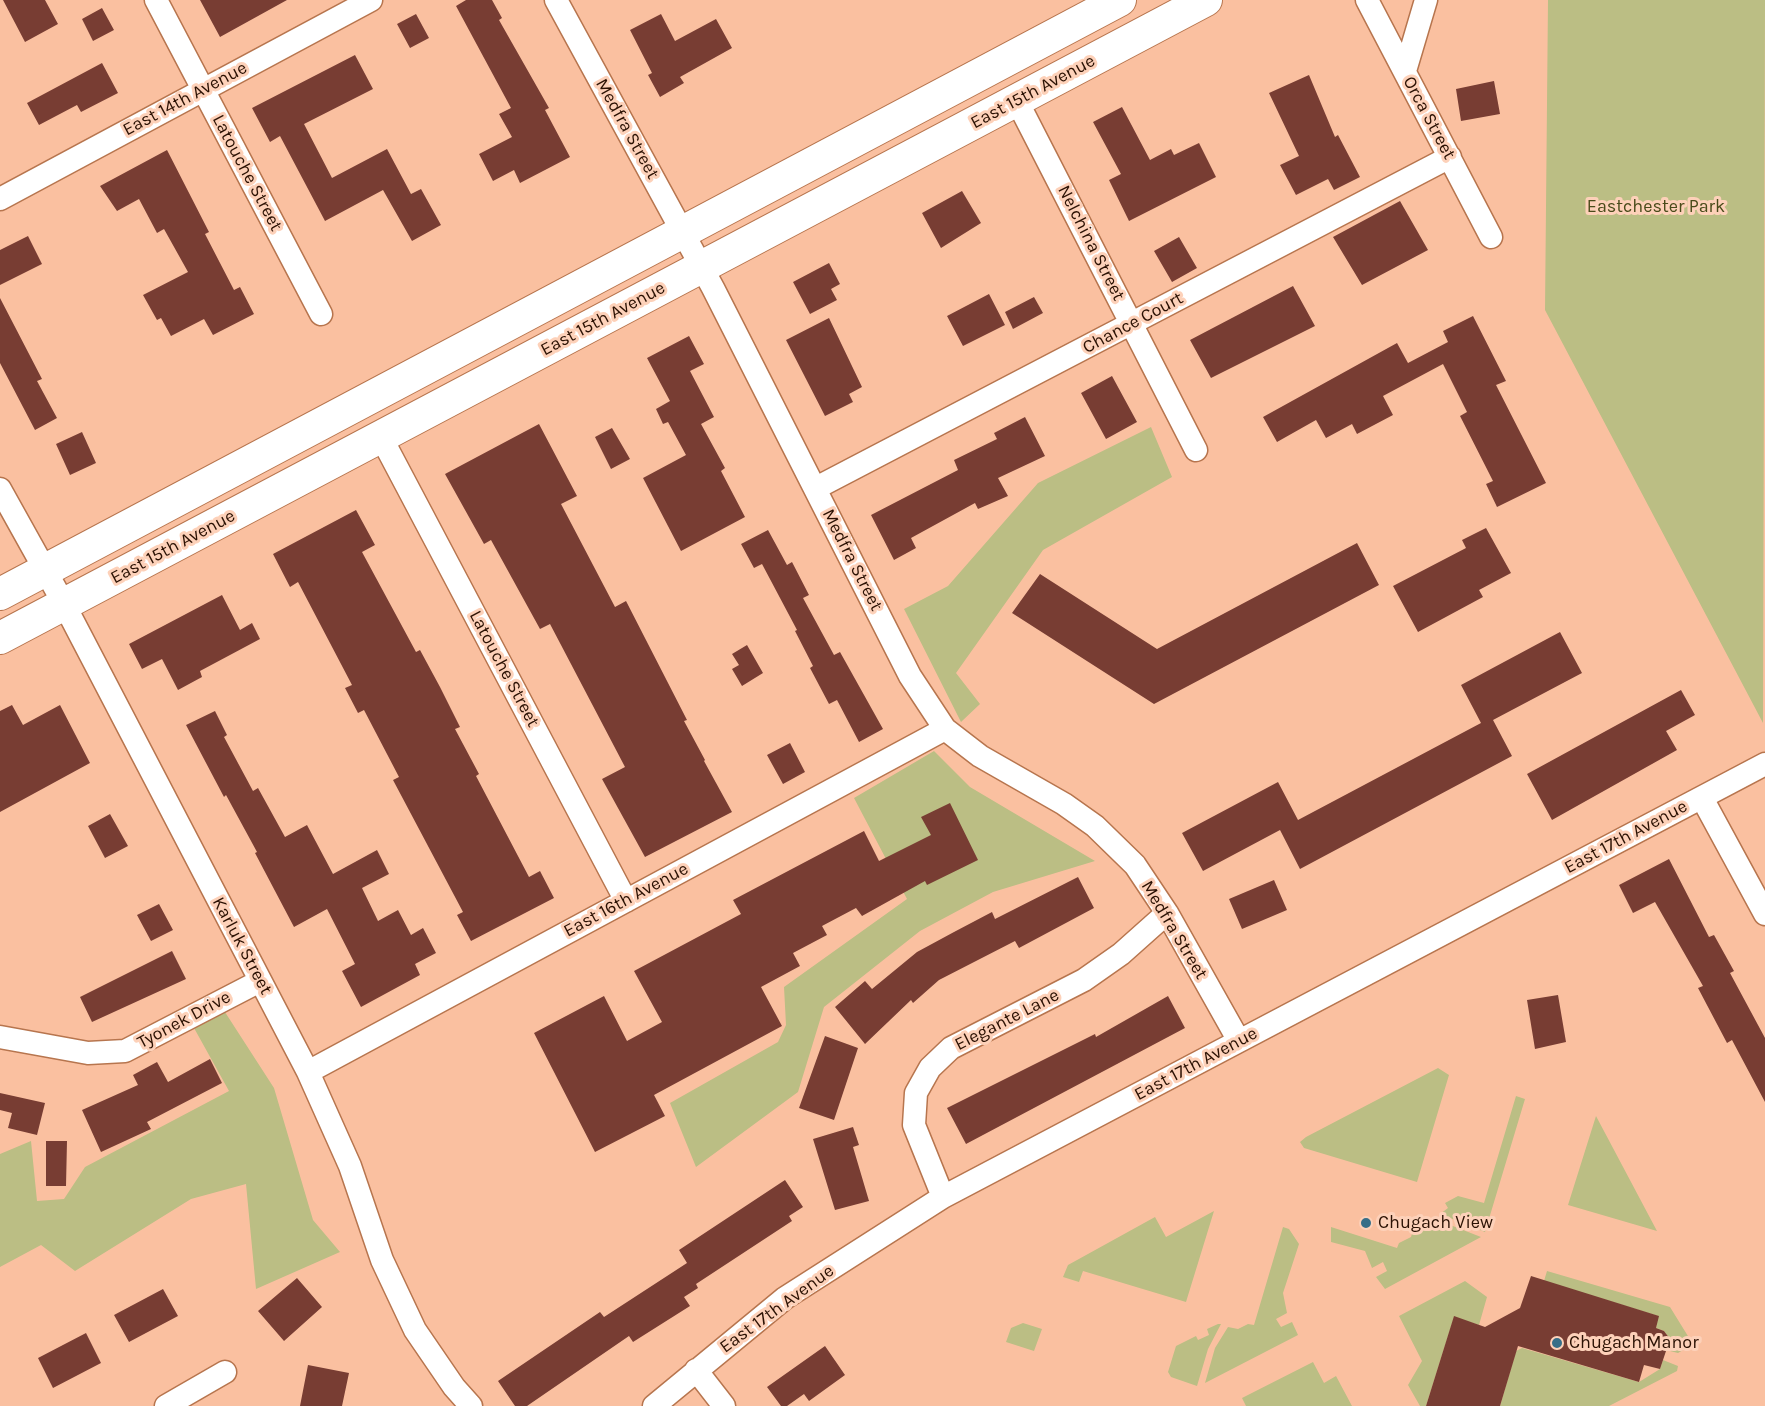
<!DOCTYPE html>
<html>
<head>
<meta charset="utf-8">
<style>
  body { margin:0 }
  canvas { display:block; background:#fac0a0 }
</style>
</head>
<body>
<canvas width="1765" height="1406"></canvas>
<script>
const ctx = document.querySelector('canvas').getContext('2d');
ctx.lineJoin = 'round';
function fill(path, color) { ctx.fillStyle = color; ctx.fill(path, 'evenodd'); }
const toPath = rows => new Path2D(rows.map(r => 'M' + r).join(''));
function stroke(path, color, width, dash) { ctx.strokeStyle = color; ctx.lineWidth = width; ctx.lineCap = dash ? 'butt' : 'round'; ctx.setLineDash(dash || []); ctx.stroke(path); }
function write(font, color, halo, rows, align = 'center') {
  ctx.font = font + ' Karla,sans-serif'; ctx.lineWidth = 6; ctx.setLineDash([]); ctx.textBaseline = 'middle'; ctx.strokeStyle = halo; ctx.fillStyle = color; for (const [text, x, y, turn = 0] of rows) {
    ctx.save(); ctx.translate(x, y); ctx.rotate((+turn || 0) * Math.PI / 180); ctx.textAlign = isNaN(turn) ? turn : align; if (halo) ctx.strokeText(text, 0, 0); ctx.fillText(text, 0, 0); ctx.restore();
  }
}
fill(toPath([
  [1548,0,1765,0,1763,723,1545,310],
  [1151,427,1172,477,1043,550,956,673,980,704,961,722,904,609,948,586,1038,483],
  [934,751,970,787,1095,861,993,892,920,931,824,1007,798,1092,696,1167,670,1103,778,1042,786,1025,784,987,907,899,854,798],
  [223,1009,274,1088,313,1220,340,1252,256,1289,246,1184,191,1199,75,1271,41,1245,0,1267,0,1154,31,1141,37,1201,64,1199,85,1167,229,1091,194,1028],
  [1438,1068,1449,1075,1417,1182,1304,1148,1300,1142,1306,1137],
  [1516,1096,1525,1099,1485,1232,1440,1214,1448,1208,1445,1203,1458,1196,1484,1203],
  [1596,1116,1657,1231,1568,1205],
  [1214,1211,1186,1302,1083,1271,1079,1282,1063,1277,1068,1265,1155,1217,1166,1237],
  [1440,1221,1481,1237,1385,1289,1376,1277,1387,1271,1383,1262,1372,1268,1365,1251,1331,1242,1331,1227,1397,1248,1399,1243,1411,1237,1414,1227,1424,1230],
  [1283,1227,1289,1229,1299,1244,1283,1293,1287,1313,1276,1319,1281,1327,1292,1322,1298,1335,1205,1383,1215,1348,1228,1327,1238,1329,1248,1324,1254,1325],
  [1547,1271,1670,1307,1691,1341,1690,1346,1678,1353,1666,1350,1670,1339,1664,1331,1656,1328,1658,1316,1544,1281],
  [1465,1281,1487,1297,1479,1325,1454,1317,1426,1406,1420,1406,1408,1385,1422,1361,1399,1316],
  [1023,1323,1042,1329,1034,1351,1006,1342,1011,1328],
  [1218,1324,1221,1324,1208,1349,1197,1386,1171,1377,1168,1372,1176,1346,1196,1336,1198,1340,1209,1335,1207,1329],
  [1522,1348,1639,1382,1660,1369,1663,1360,1678,1366,1677,1371,1609,1406,1500,1406,1516,1351],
  [1313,1362,1324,1383,1336,1376,1352,1406,1246,1406,1242,1398]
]), '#bbbe84');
fill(toPath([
  [3,0,45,0,58,24,25,42],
  [200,0,287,0,220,37],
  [466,0,492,0,502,18,499,20,549,108,545,110,570,157,520,183,514,170,493,181,479,154,512,137,499,114,511,108,456,6],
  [102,8,114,30,93,41,82,19],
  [416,14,429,38,410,48,397,24],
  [661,14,675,41,716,19,732,48,680,77,684,83,660,97,648,75,652,73,630,30],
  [355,55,373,89,304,124,332,178,387,149,411,194,421,189,441,225,412,241,383,190,325,221,280,136,270,142,252,108],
  [102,63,118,93,81,112,77,105,39,125,27,103],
  [1309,75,1335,137,1338,135,1360,177,1334,190,1328,179,1296,195,1280,165,1299,156,1269,93],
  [1494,81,1500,114,1461,121,1456,89],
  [1122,107,1150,160,1171,149,1174,155,1199,143,1216,177,1129,221,1109,180,1121,174,1093,122],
  [167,150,209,232,205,234,234,290,240,287,254,314,213,335,204,319,171,336,161,318,157,320,143,295,188,272,164,229,157,233,139,199,117,211,100,186],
  [962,191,981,223,941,248,922,213],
  [1400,201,1428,250,1362,285,1333,237],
  [28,236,42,264,0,285,0,250],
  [1179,237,1197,268,1172,282,1154,251],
  [829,263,840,284,831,289,837,300,810,314,793,282],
  [1293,286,1315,326,1211,378,1190,340],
  [989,294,1005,325,963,346,947,316],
  [1034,297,1043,313,1013,329,1005,312],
  [0,298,42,379,37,381,57,418,35,430,0,363],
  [1473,316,1506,381,1496,385,1546,483,1497,507,1486,484,1493,481,1460,416,1467,412,1443,364,1383,396,1393,415,1357,434,1352,424,1326,438,1316,420,1277,442,1263,417,1397,343,1408,363,1448,342,1443,331],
  [829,318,862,387,849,394,853,402,825,416,786,340],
  [689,336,704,364,690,371,714,417,701,424,725,468,721,471,745,517,681,551,643,478,686,455,668,422,663,424,656,409,670,401,647,358],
  [1112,376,1137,422,1106,439,1081,393],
  [1025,417,1045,456,998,478,1008,496,978,509,975,503,911,538,916,548,894,560,871,515,958,470,954,460,997,439,994,433],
  [539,424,577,496,561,504,615,607,626,601,687,720,684,721,705,760,704,761,732,812,645,857,602,779,625,767,550,624,540,629,491,540,484,544,445,474],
  [612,428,630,459,611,469,595,437],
  [82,432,96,463,70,475,56,444],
  [356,510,375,545,362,552,416,652,420,650,440,687,460,727,455,729,479,774,476,776,529,877,540,871,554,898,471,941,457,915,463,912,393,780,399,777,364,710,358,713,345,688,352,685,298,582,290,587,273,554],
  [1486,528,1511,573,1479,590,1483,597,1418,632,1393,586,1466,548,1462,540],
  [768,530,787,565,792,562,809,595,803,598,834,655,840,652,883,729,859,742,837,700,829,704,810,668,813,666,795,631,797,630,762,564,754,568,741,544],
  [1357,543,1379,585,1154,704,1012,613,1040,574,1157,649],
  [222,595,240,630,252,623,260,639,200,671,202,677,178,690,162,659,142,669,129,644],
  [1560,632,1582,673,1493,720,1512,756,1300,869,1280,830,1203,871,1182,833,1278,782,1298,820,1481,723,1461,685],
  [747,645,763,673,742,686,732,669,739,665,732,654],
  [1681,690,1695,715,1666,731,1677,750,1552,820,1527,774],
  [12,705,23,725,60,705,90,763,0,812,0,711],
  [215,711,227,735,224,737,253,791,258,788,285,837,307,825,333,874,377,850,389,874,362,888,378,921,398,910,411,935,423,928,436,953,415,964,420,975,361,1007,342,971,355,964,327,909,294,927,255,853,257,852,226,795,224,797,186,725],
  [790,743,805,772,783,784,767,755],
  [950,803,978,860,927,885,925,881,862,916,856,908,822,926,827,935,793,953,800,966,761,987,782,1026,654,1095,665,1116,595,1152,534,1033,604,996,627,1041,662,1022,634,971,741,914,733,900,864,831,879,861,931,835,921,817],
  [110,814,128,846,105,858,88,826],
  [1669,859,1709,937,1714,935,1734,971,1730,973,1765,1038,1765,1102,1732,1040,1727,1043,1698,988,1703,986,1655,902,1633,913,1619,885],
  [1078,877,1094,908,1019,948,1015,941,939,980,913,1003,911,1000,865,1044,835,1007,865,981,872,989,917,952,954,932,992,912,995,919],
  [1274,880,1287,910,1242,929,1229,899],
  [159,904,173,930,151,941,137,915],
  [172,951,186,979,92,1022,80,997],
  [1558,995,1566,1042,1535,1049,1527,1000],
  [1168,996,1185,1028,966,1144,947,1108,1095,1034,1096,1037],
  [825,1036,858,1048,834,1120,799,1108],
  [210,1059,222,1083,147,1122,151,1129,101,1152,82,1110,138,1085,133,1075,157,1062,168,1082],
  [0,1093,45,1103,37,1135,8,1128,12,1113,0,1110],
  [853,1127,859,1145,853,1147,869,1201,835,1210,813,1139],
  [46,1141,67,1141,66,1186,46,1186],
  [785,1180,803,1207,789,1216,792,1221,696,1284,698,1288,684,1297,690,1306,633,1342,629,1336,527,1406,515,1406,498,1381,600,1312,604,1317,687,1263,679,1250],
  [1531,1276,1659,1316,1656,1328,1664,1331,1670,1339,1660,1369,1644,1365,1639,1382,1518,1346,1500,1406,1426,1406,1454,1316,1485,1327,1520,1308],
  [297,1278,322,1307,284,1341,258,1311],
  [163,1289,178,1316,129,1342,114,1315],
  [86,1333,101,1363,53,1388,38,1358],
  [825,1346,845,1375,809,1401,804,1394,787,1406,781,1406,767,1387],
  [308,1365,349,1373,342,1406,300,1406]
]), '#783d33');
const minor = toPath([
  [156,0,321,314],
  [556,0,713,288,910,676,945,729,980,756,1064,804,1095,826,1135,865,1167,913,1239,1041],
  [1367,0,1491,237],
  [1405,71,1426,0],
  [1017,101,1196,450],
  [0,199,371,0],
  [381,437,626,901],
  [816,488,1450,157],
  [0,489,64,604,308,1072,350,1166,382,1260,415,1330,454,1387,471,1406],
  [1702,798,1765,914],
  [0,1037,88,1053,125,1051,260,981],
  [308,1072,945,729],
  [943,1197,914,1125,916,1093,930,1068,951,1048,1084,980,1121,954,1167,913],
  [696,1370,724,1406],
  [166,1406,225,1372],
  [654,1406,785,1298,943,1197,1765,764]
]);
const secondary = toPath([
  [0,594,1120,0],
  [0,638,1206,0]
]);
stroke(minor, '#b7754e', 25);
stroke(secondary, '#b7754e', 34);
stroke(minor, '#fff', 22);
stroke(secondary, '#fff', 32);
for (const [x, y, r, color] of [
  [1366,1223,6,"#366e88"],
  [1557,1343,6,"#366e88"]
]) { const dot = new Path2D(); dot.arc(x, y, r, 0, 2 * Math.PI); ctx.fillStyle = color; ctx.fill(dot); stroke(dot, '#fdd1b9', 2); }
write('18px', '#2b1103', '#fdd1b9', [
  ["East 15th Avenue",1033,92,-28],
  ["East 14th Avenue",185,99,-28],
  ["Orca Street",1429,118,62],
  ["Medfra Street",627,129,61],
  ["Latouche Street",247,173,62],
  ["Nelchina Street",1091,243,63],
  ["East 15th Avenue",603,319,-28],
  ["Chance Court",1133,323,-28],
  ["East 15th Avenue",173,547,-28],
  ["Medfra Street",852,560,63],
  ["Latouche Street",504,669,62],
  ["East 17th Avenue",1626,837,-28],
  ["East 16th Avenue",626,900,-28],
  ["Medfra Street",1174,930,59],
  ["Karluk Street",242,946,62],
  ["Tyonek Drive",184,1020,-28],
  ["Elegante Lane",1007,1020,-27],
  ["East 17th Avenue",1196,1064,-28],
  ["East 17th Avenue",777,1309,-36]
]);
write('18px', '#494b1a', '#fdd1b9', [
  ["Eastchester Park",1656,207]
]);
write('18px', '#2b1103', '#fdd1b9', [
  ["Chugach View",1378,1223],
  ["Chugach Manor",1569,1343]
], 'left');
</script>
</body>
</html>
